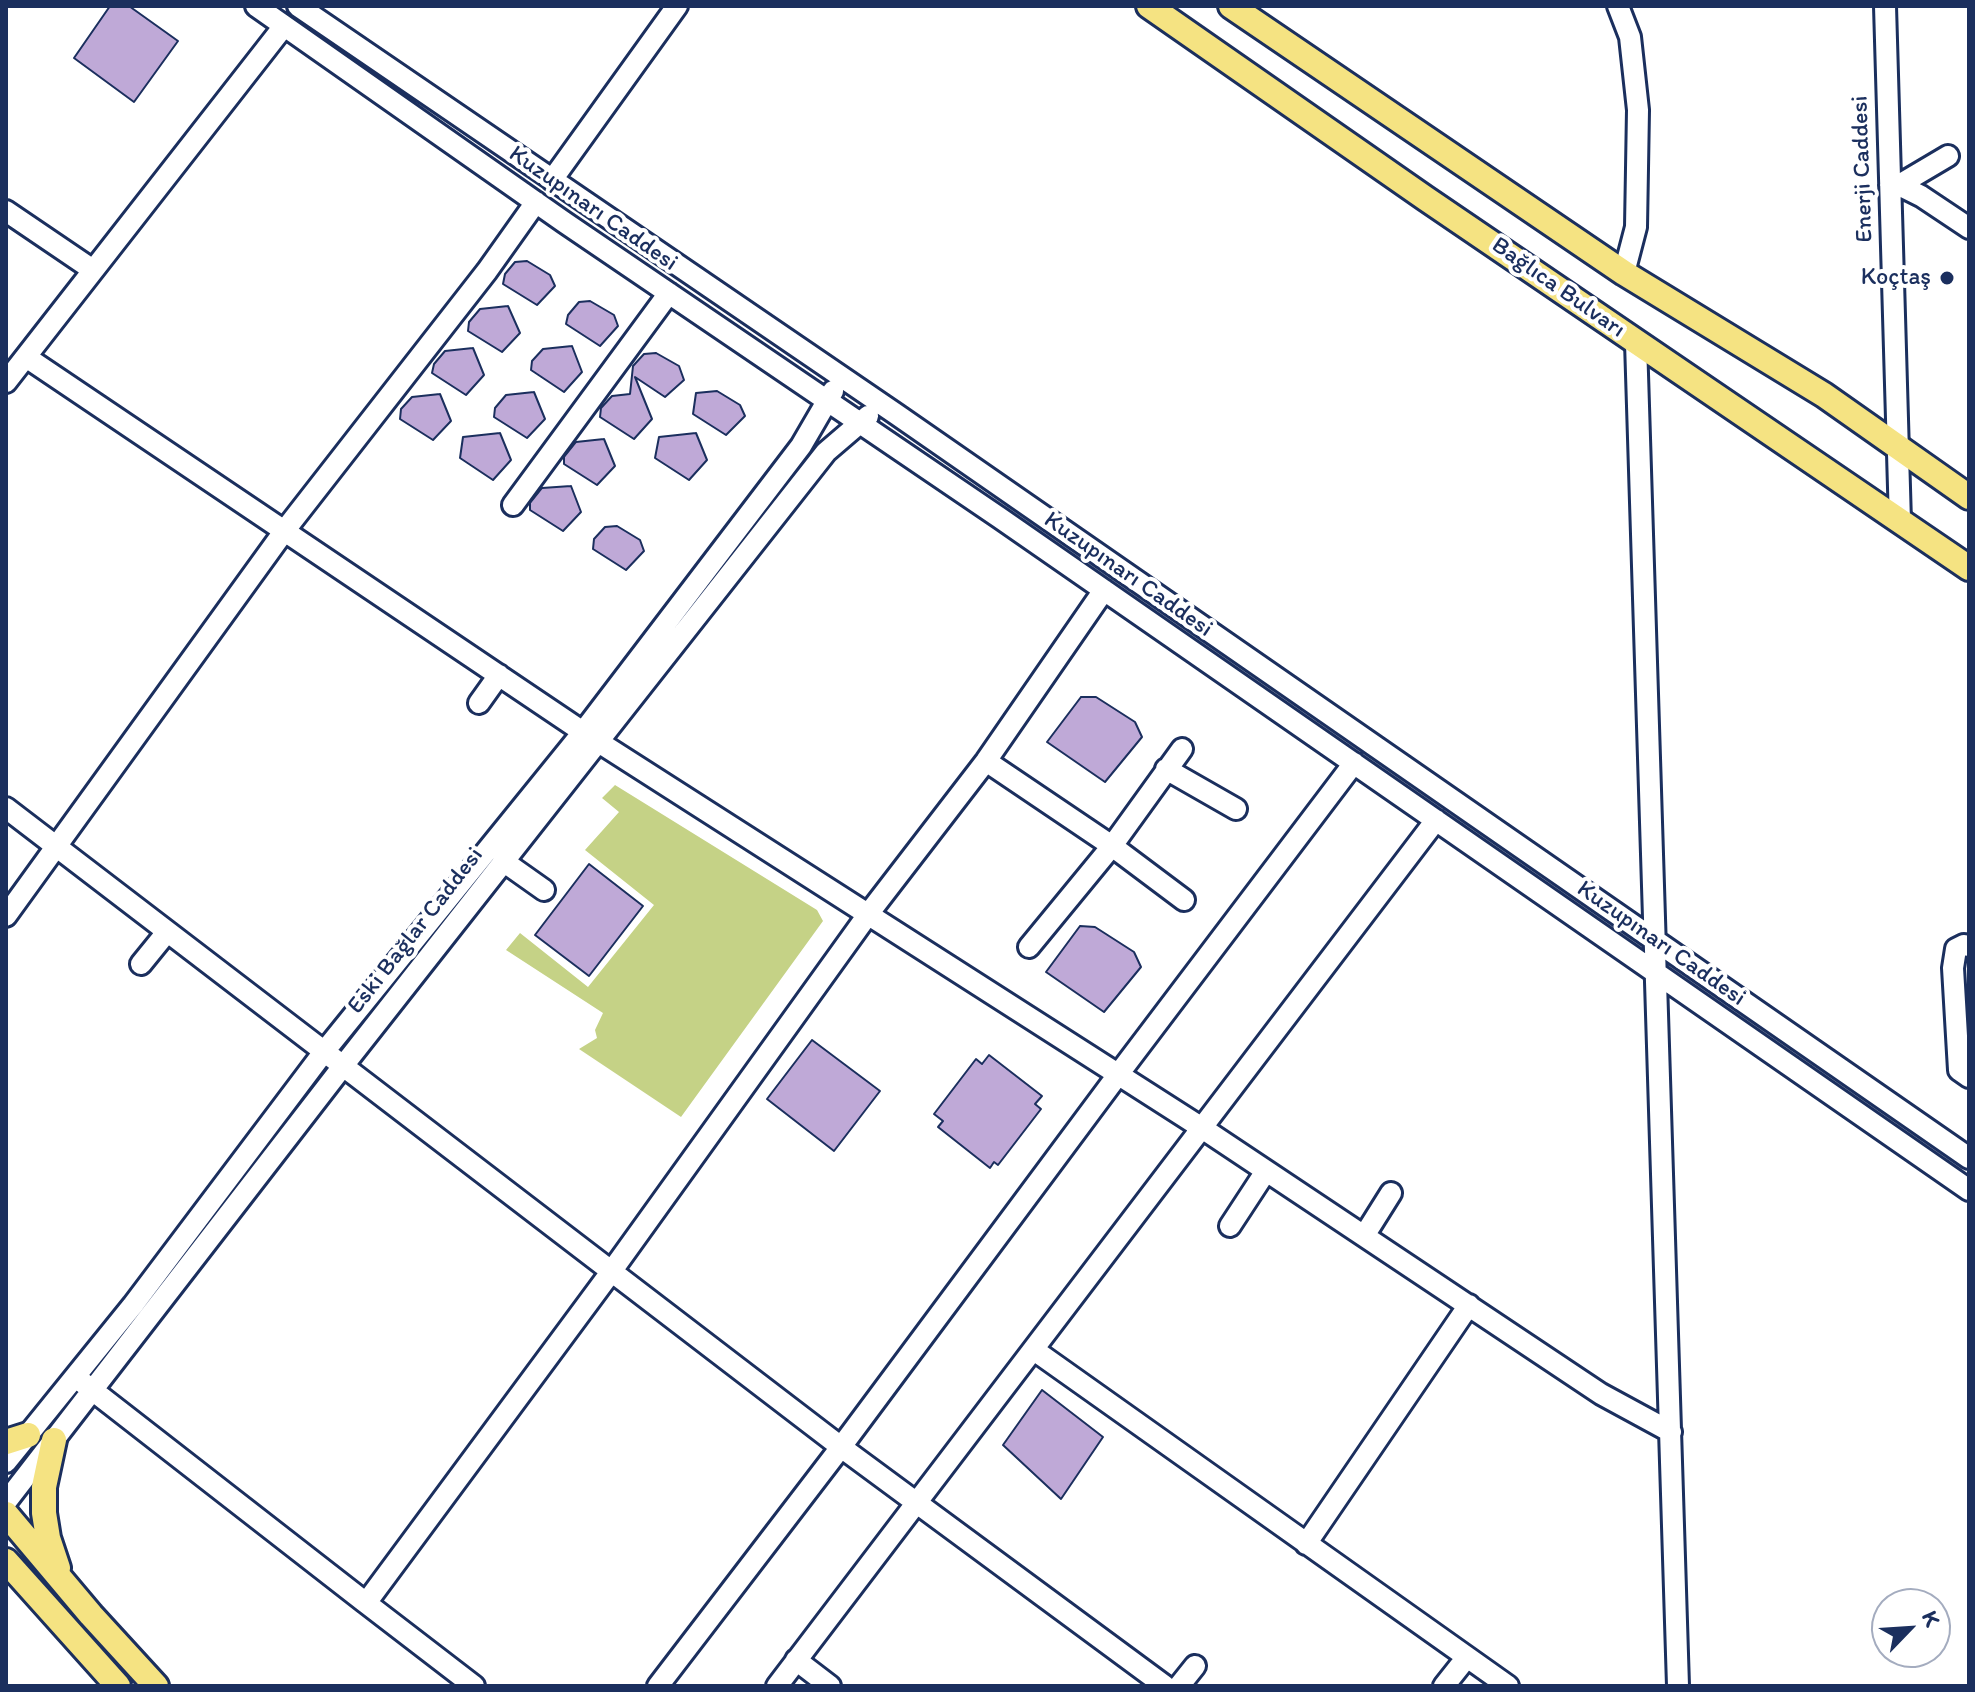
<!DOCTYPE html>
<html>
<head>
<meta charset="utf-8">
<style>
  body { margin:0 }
  #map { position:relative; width:1975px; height:1692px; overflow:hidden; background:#fff; font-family:Itim,sans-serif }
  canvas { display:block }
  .frame { position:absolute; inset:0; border:8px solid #1b2f5e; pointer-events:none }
  .north { position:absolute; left:1871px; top:1588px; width:80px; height:80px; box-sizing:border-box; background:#fff; border:2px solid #a4acbf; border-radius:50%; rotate:65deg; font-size:22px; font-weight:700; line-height:32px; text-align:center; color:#1b2f5e }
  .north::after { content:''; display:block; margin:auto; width:28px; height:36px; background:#1b2f5e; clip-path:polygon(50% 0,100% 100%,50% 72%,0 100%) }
</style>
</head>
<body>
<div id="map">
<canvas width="1975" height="1692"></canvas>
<div class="frame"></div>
<div class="north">K</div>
</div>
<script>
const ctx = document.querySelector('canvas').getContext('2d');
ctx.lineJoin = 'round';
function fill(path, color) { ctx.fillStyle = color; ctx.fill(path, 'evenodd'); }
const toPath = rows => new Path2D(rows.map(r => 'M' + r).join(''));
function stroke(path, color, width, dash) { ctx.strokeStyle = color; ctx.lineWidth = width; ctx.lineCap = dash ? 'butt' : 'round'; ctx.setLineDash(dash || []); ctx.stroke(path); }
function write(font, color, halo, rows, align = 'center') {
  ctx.font = font + ' Itim,sans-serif'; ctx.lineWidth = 8; ctx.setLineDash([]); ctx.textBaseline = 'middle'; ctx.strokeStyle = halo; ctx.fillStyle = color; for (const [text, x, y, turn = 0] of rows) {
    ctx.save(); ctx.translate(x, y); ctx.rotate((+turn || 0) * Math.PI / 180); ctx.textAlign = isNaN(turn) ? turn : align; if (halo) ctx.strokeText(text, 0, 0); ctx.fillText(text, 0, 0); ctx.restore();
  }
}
fill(toPath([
  [615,785,817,910,823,921,681,1117,579,1049,597,1038,595,1030,603,1013,506,950,520,933,588,987,654,905,585,850,619,812,602,798]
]), '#c5d286');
const building = toPath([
  [110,6,129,6,178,41,134,102,74,58,110,6],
  [527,261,550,275,555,286,537,305,503,284,505,274,515,262,527,261],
  [590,301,614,315,618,326,600,346,566,324,568,315,579,302,590,301],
  [508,306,520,333,502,352,468,331,469,322,480,309,508,306],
  [572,346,582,372,564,392,531,370,532,361,543,349,572,346],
  [473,348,484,375,466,395,432,373,434,364,445,351,473,348],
  [656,353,679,366,684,380,665,397,635,377,652,419,634,439,600,417,601,408,612,396,630,394,633,366,644,354,656,353],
  [717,391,740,405,745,416,726,435,693,414,696,393,717,391],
  [534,392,545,419,527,438,494,417,495,408,506,395,534,392],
  [440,394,451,421,433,440,400,419,401,409,412,397,440,394],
  [500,433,511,460,493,480,460,458,463,437,500,433],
  [696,433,707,460,689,480,655,458,659,437,696,433],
  [604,439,615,466,597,485,564,464,564,457,576,442,604,439],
  [571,486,581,512,563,531,530,510,530,503,542,488,571,486],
  [617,526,640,540,644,551,626,570,593,549,594,539,605,527,617,526],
  [1081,697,1096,697,1135,722,1142,737,1105,782,1047,742,1081,697],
  [589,864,643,906,589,976,535,935,589,864],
  [1080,926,1095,927,1134,952,1141,967,1104,1012,1046,972,1080,926],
  [812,1040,880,1091,834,1151,767,1099,812,1040],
  [989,1055,1042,1096,1035,1104,1041,1109,998,1165,994,1162,990,1168,938,1127,943,1121,934,1114,976,1059,982,1064,989,1055],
  [1042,1390,1103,1437,1061,1499,1003,1445,1042,1390]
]);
fill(building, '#bfa9d7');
stroke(building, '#1b2f5e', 2);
const minor = toPath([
  [256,6,564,222,1000,518,1969,1190],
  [298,6,896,414,1969,1158],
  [1618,6,1630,37,1638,110,1636,227,1624,273],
  [1885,6,1900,522],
  [552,180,677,6],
  [1890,185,1899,185,1921,196,1969,228],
  [1899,185,1948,156],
  [6,211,93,270],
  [1636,342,1678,1686],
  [26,357,583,732,1202,1128,1601,1394,1671,1432],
  [6,382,284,26],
  [513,505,669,293],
  [479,703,499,675],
  [986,761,1112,846,1184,900],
  [1166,769,1236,809],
  [6,808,841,1447,1165,1686],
  [503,861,544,890],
  [6,916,285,530,487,271,536,202],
  [1969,946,1964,945,1956,949,1953,968,1959,1070,1969,1077],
  [1029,947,1112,846,1182,749],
  [141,964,167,932],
  [1230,1226,1266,1171],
  [1364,1236,1391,1193],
  [1034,1350,1508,1686],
  [82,1382,366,1603],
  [6,1462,133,1305,323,1053,583,732,801,446,833,391],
  [6,1502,343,1066,826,452,868,416],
  [1306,1544,1469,1305],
  [796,1660,830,1686],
  [474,1686,366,1603,611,1272,869,913,986,761,1104,590],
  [658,1686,841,1447,1117,1076,1354,763],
  [777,1686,1436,820],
  [1179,1686,1195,1666],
  [1444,1686,1467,1657]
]);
const major = toPath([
  [1149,6,1425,198,1969,568],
  [1231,6,1624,273,1824,395,1969,497],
  [54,1440,44,1487,44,1513,48,1538,58,1568],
  [6,1442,28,1435],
  [6,1514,91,1615,156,1686],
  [6,1561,118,1686]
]);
stroke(minor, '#1b2f5e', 26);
stroke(major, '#1b2f5e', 30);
stroke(minor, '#fff', 20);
stroke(major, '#f5e382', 24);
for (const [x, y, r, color] of [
  [1947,278,8,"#1b2f5e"]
]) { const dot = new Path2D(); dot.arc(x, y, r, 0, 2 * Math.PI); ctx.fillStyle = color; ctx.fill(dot); stroke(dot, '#fff', 3); }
write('24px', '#1b2f5e', '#fff', [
  ["Enerji Caddesi",1863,169,-92],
  ["Kuzupınarı Caddesi",593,209,35],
  ["Bağlıca Bulvarı",1558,288,35],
  ["Kuzupınarı Caddesi",1128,575,35],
  ["Eski Bağlar Caddesi",416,931,-52],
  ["Kuzupınarı Caddesi",1661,944,35]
]);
write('24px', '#1b2f5e', '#fff', [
  ["Koçtaş",1931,278]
], 'right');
</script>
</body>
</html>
